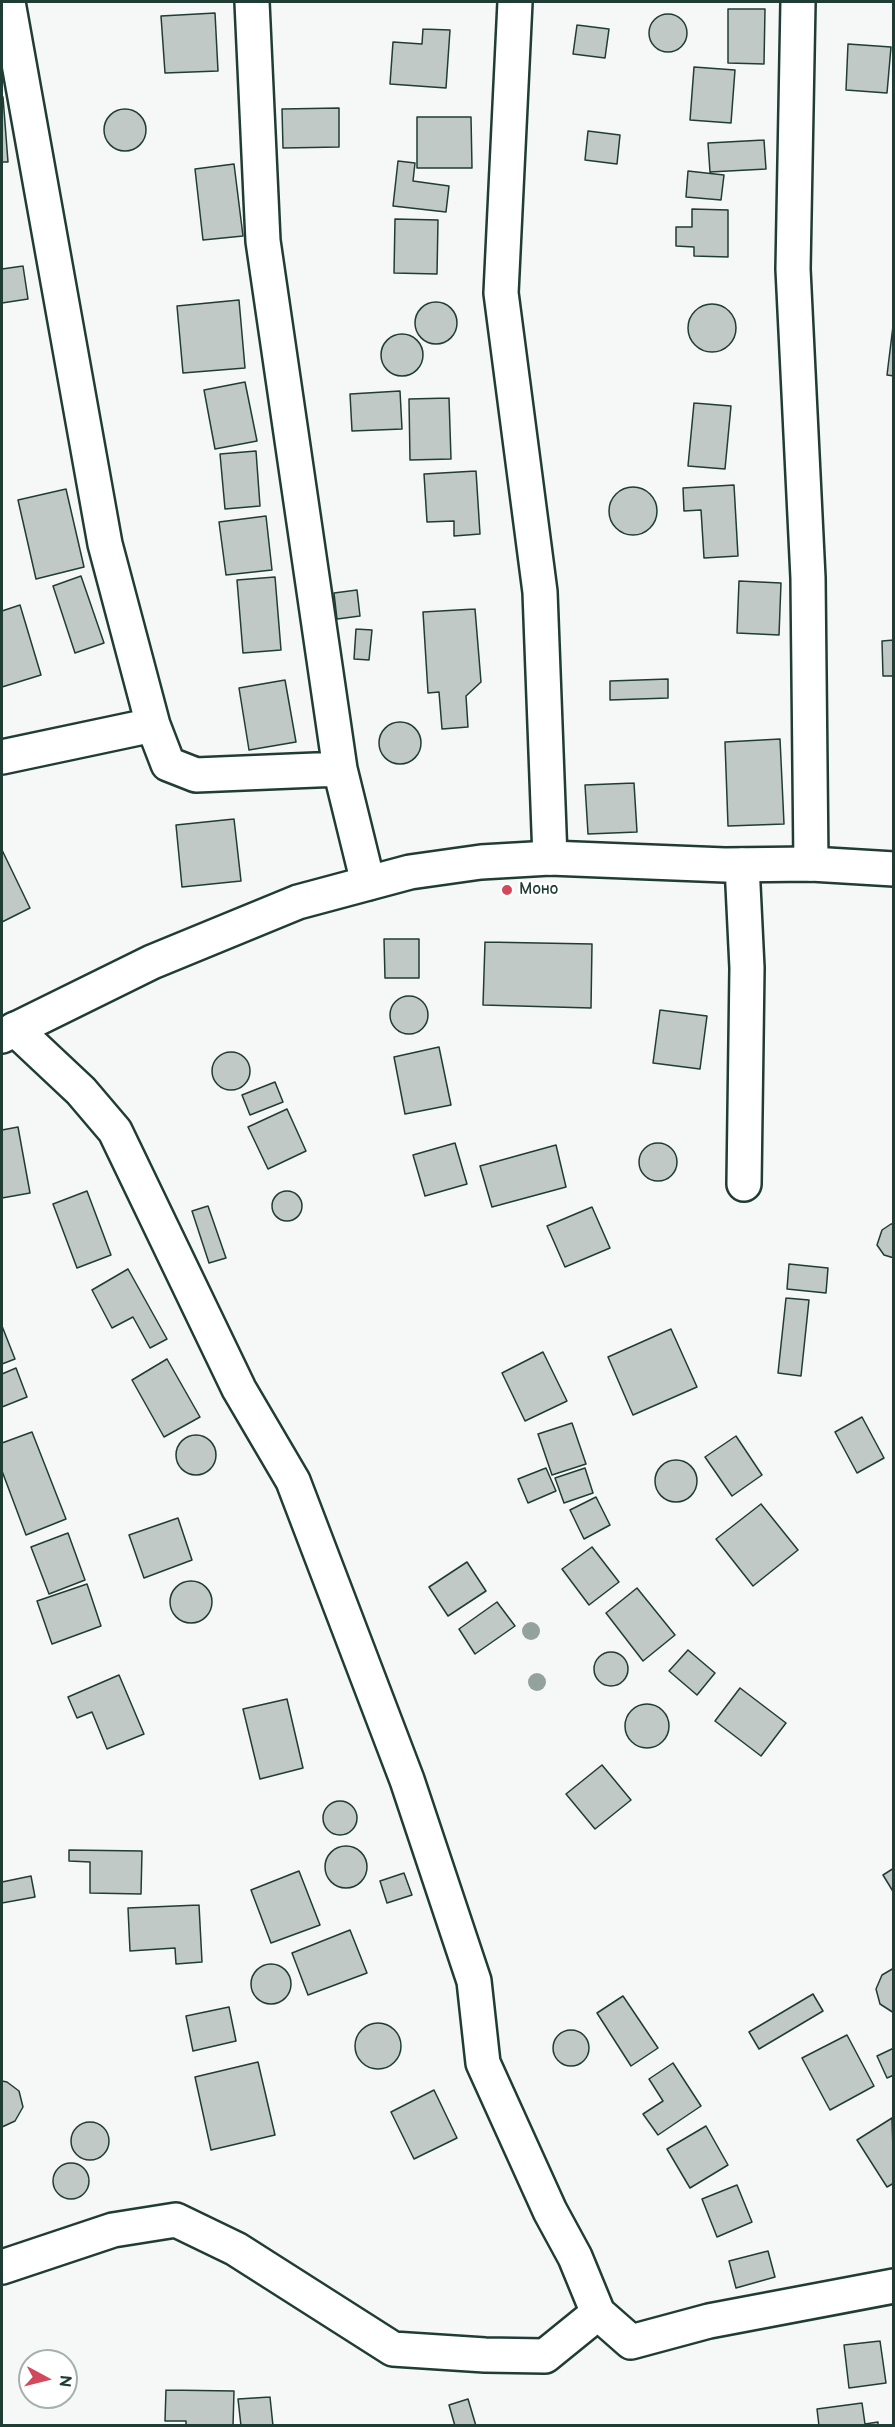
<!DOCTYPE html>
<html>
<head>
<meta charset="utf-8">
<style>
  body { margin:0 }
  #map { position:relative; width:895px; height:2427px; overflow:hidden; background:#f6f7f7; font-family:"Balsamiq Sans",sans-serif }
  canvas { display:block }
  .frame { position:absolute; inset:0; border:3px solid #1f3d34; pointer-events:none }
  .north { position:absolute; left:18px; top:2349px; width:60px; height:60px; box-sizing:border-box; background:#fff; border:2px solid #a5b1ae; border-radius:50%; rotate:97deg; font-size:16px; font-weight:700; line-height:24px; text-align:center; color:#1f3d34 }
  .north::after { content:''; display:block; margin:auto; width:21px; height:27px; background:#d1495b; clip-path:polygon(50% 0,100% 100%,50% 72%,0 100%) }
</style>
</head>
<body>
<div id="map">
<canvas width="895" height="2427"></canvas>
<div class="frame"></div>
<div class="north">N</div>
</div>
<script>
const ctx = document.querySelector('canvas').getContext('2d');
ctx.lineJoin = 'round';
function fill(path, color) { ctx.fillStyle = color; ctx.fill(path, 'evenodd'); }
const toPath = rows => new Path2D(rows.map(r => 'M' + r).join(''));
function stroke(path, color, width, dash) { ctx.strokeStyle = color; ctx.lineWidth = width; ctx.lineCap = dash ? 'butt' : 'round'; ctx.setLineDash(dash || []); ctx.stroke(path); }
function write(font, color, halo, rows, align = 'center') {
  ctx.font = font + ' "Balsamiq Sans",sans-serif'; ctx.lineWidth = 4.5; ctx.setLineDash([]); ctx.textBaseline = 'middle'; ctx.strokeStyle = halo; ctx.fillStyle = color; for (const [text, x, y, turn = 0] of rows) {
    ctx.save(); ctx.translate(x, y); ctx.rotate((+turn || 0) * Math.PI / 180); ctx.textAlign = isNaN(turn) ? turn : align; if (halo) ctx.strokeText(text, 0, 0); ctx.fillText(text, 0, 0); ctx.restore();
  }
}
const building = toPath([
  [728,9,765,9,764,64,728,63,728,9],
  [215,13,218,71,165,73,161,16,215,13],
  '649 33a19 19 0 1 1 38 0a19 19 0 1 1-38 0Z',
  [577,25,609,29,605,58,573,54,577,25],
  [423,29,450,30,446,88,390,84,393,42,422,44,423,29],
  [848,44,891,47,887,93,846,90,848,44],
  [694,67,735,70,731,123,690,120,694,67],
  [3,97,8,162,2,162,2,97,3,97],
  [339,108,339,147,283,148,282,109,339,108],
  '104 130a21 21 0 1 1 42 0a21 21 0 1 1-42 0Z',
  [417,117,471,117,472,168,417,168,417,117],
  [588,131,620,135,617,164,585,160,588,131],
  [764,140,766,169,710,172,708,143,764,140],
  [398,161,415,163,413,181,449,186,446,212,393,206,398,161],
  [234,164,243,236,203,240,195,169,234,164],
  [688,171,724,175,721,200,686,197,688,171],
  [692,209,728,210,728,257,694,256,694,247,676,246,676,227,692,227,692,209],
  [395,219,438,220,437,274,394,273,395,219],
  [23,266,28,299,2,303,2,269,23,266],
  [239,300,245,368,183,373,177,306,239,300],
  '415 323a21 21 0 1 1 42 0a21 21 0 1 1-42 0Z',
  '688 328a24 24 0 1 1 48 0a24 24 0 1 1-48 0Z',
  [893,326,894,327,894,376,887,375,893,326],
  '381 355a21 21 0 1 1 42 0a21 21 0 1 1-42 0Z',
  [245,382,257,441,215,449,204,390,245,382],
  [400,391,402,429,352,431,350,394,400,391],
  [449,398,451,459,410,460,409,399,449,398],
  [694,403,731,406,725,469,688,466,694,403],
  [256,451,260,506,225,509,220,454,256,451],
  [476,471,480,534,454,536,454,521,427,522,424,474,476,471],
  [734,485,738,556,704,558,701,510,684,511,683,488,734,485],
  '609 511a24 24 0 1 1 48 0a24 24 0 1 1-48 0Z',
  [66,489,84,567,36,579,18,500,66,489],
  [266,516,272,570,226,575,219,522,266,516],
  [81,576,104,643,75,653,53,586,81,576],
  [275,577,281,650,243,653,237,580,275,577],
  [739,581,781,583,779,635,737,633,739,581],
  [357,590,360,616,337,619,334,593,357,590],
  [20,605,41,675,2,687,2,611,20,605],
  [475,609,481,682,466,696,468,727,442,729,439,692,428,693,423,612,475,609],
  [356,629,372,630,369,660,354,659,356,629],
  [894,640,894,676,883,676,882,641,894,640],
  [668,679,668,698,610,700,610,681,668,679],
  [285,680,296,742,249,750,239,688,285,680],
  '379 743a21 21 0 1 1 42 0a21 21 0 1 1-42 0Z',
  [780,739,784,824,728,826,725,742,780,739],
  [634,783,637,832,588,834,585,785,634,783],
  [234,819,241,881,182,887,176,825,234,819],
  [2,850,30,908,2,922,2,850],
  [384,939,419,939,419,978,385,978,384,939],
  [485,942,592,944,591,1008,483,1005,485,942],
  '390 1015a19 19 0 1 1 38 0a19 19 0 1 1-38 0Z',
  [660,1010,707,1016,700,1069,653,1063,660,1010],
  [439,1047,451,1105,405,1114,394,1057,439,1047],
  '212 1071a19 19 0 1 1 38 0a19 19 0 1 1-38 0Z',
  [275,1082,283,1102,250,1115,242,1095,275,1082],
  [287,1109,306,1151,268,1169,248,1127,287,1109],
  [18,1127,30,1193,2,1198,2,1130,18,1127],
  '639 1162a19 19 0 1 1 38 0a19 19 0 1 1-38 0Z',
  [455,1143,467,1184,425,1196,413,1155,455,1143],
  [556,1145,566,1187,492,1207,480,1166,556,1145],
  '272 1206a15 15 0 1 1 30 0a15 15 0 1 1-30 0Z',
  [87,1191,111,1255,77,1268,53,1204,87,1191],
  [208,1206,226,1258,209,1263,192,1211,208,1206],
  [592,1207,610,1248,565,1267,547,1226,592,1207],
  [891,1224,894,1224,894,1258,884,1255,877,1245,882,1230,891,1224],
  [789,1264,828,1268,826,1293,787,1289,789,1264],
  [128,1269,167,1339,150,1348,133,1317,112,1328,92,1290,128,1269],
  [786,1298,809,1300,801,1376,778,1373,786,1298],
  [2,1326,15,1359,2,1364,2,1326],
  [671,1329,697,1387,633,1415,608,1357,671,1329],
  [543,1352,567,1401,525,1421,502,1373,543,1352],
  [167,1359,200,1417,164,1437,132,1380,167,1359],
  [16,1368,27,1397,2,1407,2,1374,16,1368],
  [862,1417,884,1458,857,1473,835,1432,862,1417],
  [572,1423,586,1464,552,1475,538,1434,572,1423],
  [32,1432,66,1519,26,1535,2,1471,2,1443,32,1432],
  '176 1455a20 20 0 1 1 40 0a20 20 0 1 1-40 0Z',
  [736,1436,762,1475,732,1496,705,1457,736,1436],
  '655 1481a21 21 0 1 1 42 0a21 21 0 1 1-42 0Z',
  [546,1468,556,1491,528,1503,518,1479,546,1468],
  [585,1468,593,1493,564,1503,555,1478,585,1468],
  [596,1497,610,1525,584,1539,570,1510,596,1497],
  [761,1504,798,1550,753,1586,716,1539,761,1504],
  [178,1518,192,1560,144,1578,129,1535,178,1518],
  [68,1533,85,1580,49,1594,31,1547,68,1533],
  [592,1547,619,1582,589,1605,562,1569,592,1547],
  [467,1562,486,1591,448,1616,429,1587,467,1562],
  '170 1602a21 21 0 1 1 42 0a21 21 0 1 1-42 0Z',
  [87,1584,101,1626,52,1644,37,1601,87,1584],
  [637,1588,675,1635,643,1661,606,1613,637,1588],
  [497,1602,515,1626,475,1654,459,1629,497,1602],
  [688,1650,715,1673,697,1695,669,1671,688,1650],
  '594 1669a17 17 0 1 1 34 0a17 17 0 1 1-34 0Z',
  [119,1675,144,1734,107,1749,92,1712,77,1718,68,1697,119,1675],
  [740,1688,786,1723,761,1756,715,1721,740,1688],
  [287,1699,303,1768,260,1779,243,1709,287,1699],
  '625 1726a22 22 0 1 1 44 0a22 22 0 1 1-44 0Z',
  [602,1765,631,1800,595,1829,566,1794,602,1765],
  '323 1818a17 17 0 1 1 34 0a17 17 0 1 1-34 0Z',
  '325 1867a21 21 0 1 1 42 0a21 21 0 1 1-42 0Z',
  [69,1850,142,1851,141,1894,90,1893,90,1862,69,1861,69,1850],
  [894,1868,894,1893,883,1875,894,1868],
  [299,1871,320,1925,271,1943,251,1890,299,1871],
  [404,1873,412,1895,387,1903,380,1881,404,1873],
  [31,1876,35,1897,2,1903,2,1882,31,1876],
  [199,1905,202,1962,176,1964,175,1948,130,1951,128,1908,199,1905],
  [350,1930,367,1973,308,1995,292,1953,350,1930],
  '251 1984a20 20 0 1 1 40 0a20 20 0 1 1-40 0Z',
  [894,1968,894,2013,880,2004,876,1989,882,1975,894,1968],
  [813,1994,823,2011,759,2049,749,2032,813,1994],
  [623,1996,658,2048,631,2066,597,2013,623,1996],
  [229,2007,236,2041,193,2051,186,2016,229,2007],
  '355 2046a23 23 0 1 1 46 0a23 23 0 1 1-46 0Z',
  '553 2048a18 18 0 1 1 36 0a18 18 0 1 1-36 0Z',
  [847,2035,874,2086,830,2110,802,2058,847,2035],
  [894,2048,894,2075,887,2078,877,2056,894,2048],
  [258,2062,275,2135,211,2150,195,2077,258,2062],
  [673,2063,701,2106,658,2135,643,2114,663,2101,649,2079,673,2063],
  [2,2081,7,2082,19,2091,23,2107,15,2121,2,2127,2,2081],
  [434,2090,457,2138,414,2159,391,2112,434,2090],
  [892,2118,894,2183,887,2187,857,2140,892,2118],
  '71 2141a19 19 0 1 1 38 0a19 19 0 1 1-38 0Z',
  [706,2126,728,2165,690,2188,667,2149,706,2126],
  '53 2181a18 18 0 1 1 36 0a18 18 0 1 1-36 0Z',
  [737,2185,752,2222,717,2237,702,2199,737,2185],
  [768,2251,775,2277,736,2288,729,2261,768,2251],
  [880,2341,886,2383,849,2388,844,2345,880,2341],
  [166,2390,234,2391,233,2426,186,2426,186,2421,165,2421,166,2390],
  [270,2397,273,2426,241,2426,238,2399,270,2397],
  [468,2399,476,2426,455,2426,449,2405,468,2399],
  [862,2403,865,2424,878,2422,878,2426,819,2426,817,2409,862,2403]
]);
fill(building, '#c0c9c6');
stroke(building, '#1f3d34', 1.5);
const minor = toPath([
  [8,2,105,544,153,725,168,764,196,775,340,769],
  [252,2,263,241,340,769,368,883],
  [515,2,501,293,540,592,550,858],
  [798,2,793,269,808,578,811,864],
  [2,757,153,725],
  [742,865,747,968,744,1184],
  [15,1029,81,1091,115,1131,239,1389,293,1481,407,1780,474,1981,483,2063,550,2211,575,2257,598,2313,631,2342,709,2321,894,2286],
  [2,2267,113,2230,176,2220,236,2249,393,2349,485,2355,545,2356,598,2313]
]);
const tertiary = toPath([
  [2,1036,152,962,298,902,410,872,481,862,550,858,725,865,811,864,894,869]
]);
stroke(minor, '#1f3d34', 38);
stroke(tertiary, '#1f3d34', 38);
stroke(minor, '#fff', 33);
stroke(tertiary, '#fff', 33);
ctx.fillStyle = '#94a29e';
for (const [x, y] of [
  [531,1631],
  [537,1682]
]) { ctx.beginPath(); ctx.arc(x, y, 9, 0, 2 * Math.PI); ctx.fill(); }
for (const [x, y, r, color] of [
  [507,890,6,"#d1495b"]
]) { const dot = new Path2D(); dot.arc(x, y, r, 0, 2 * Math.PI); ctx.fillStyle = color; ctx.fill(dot); stroke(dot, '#fff', 2); }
write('16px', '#1f3d34', '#fff', [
  ["Моно",519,890]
], 'left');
</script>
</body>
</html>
